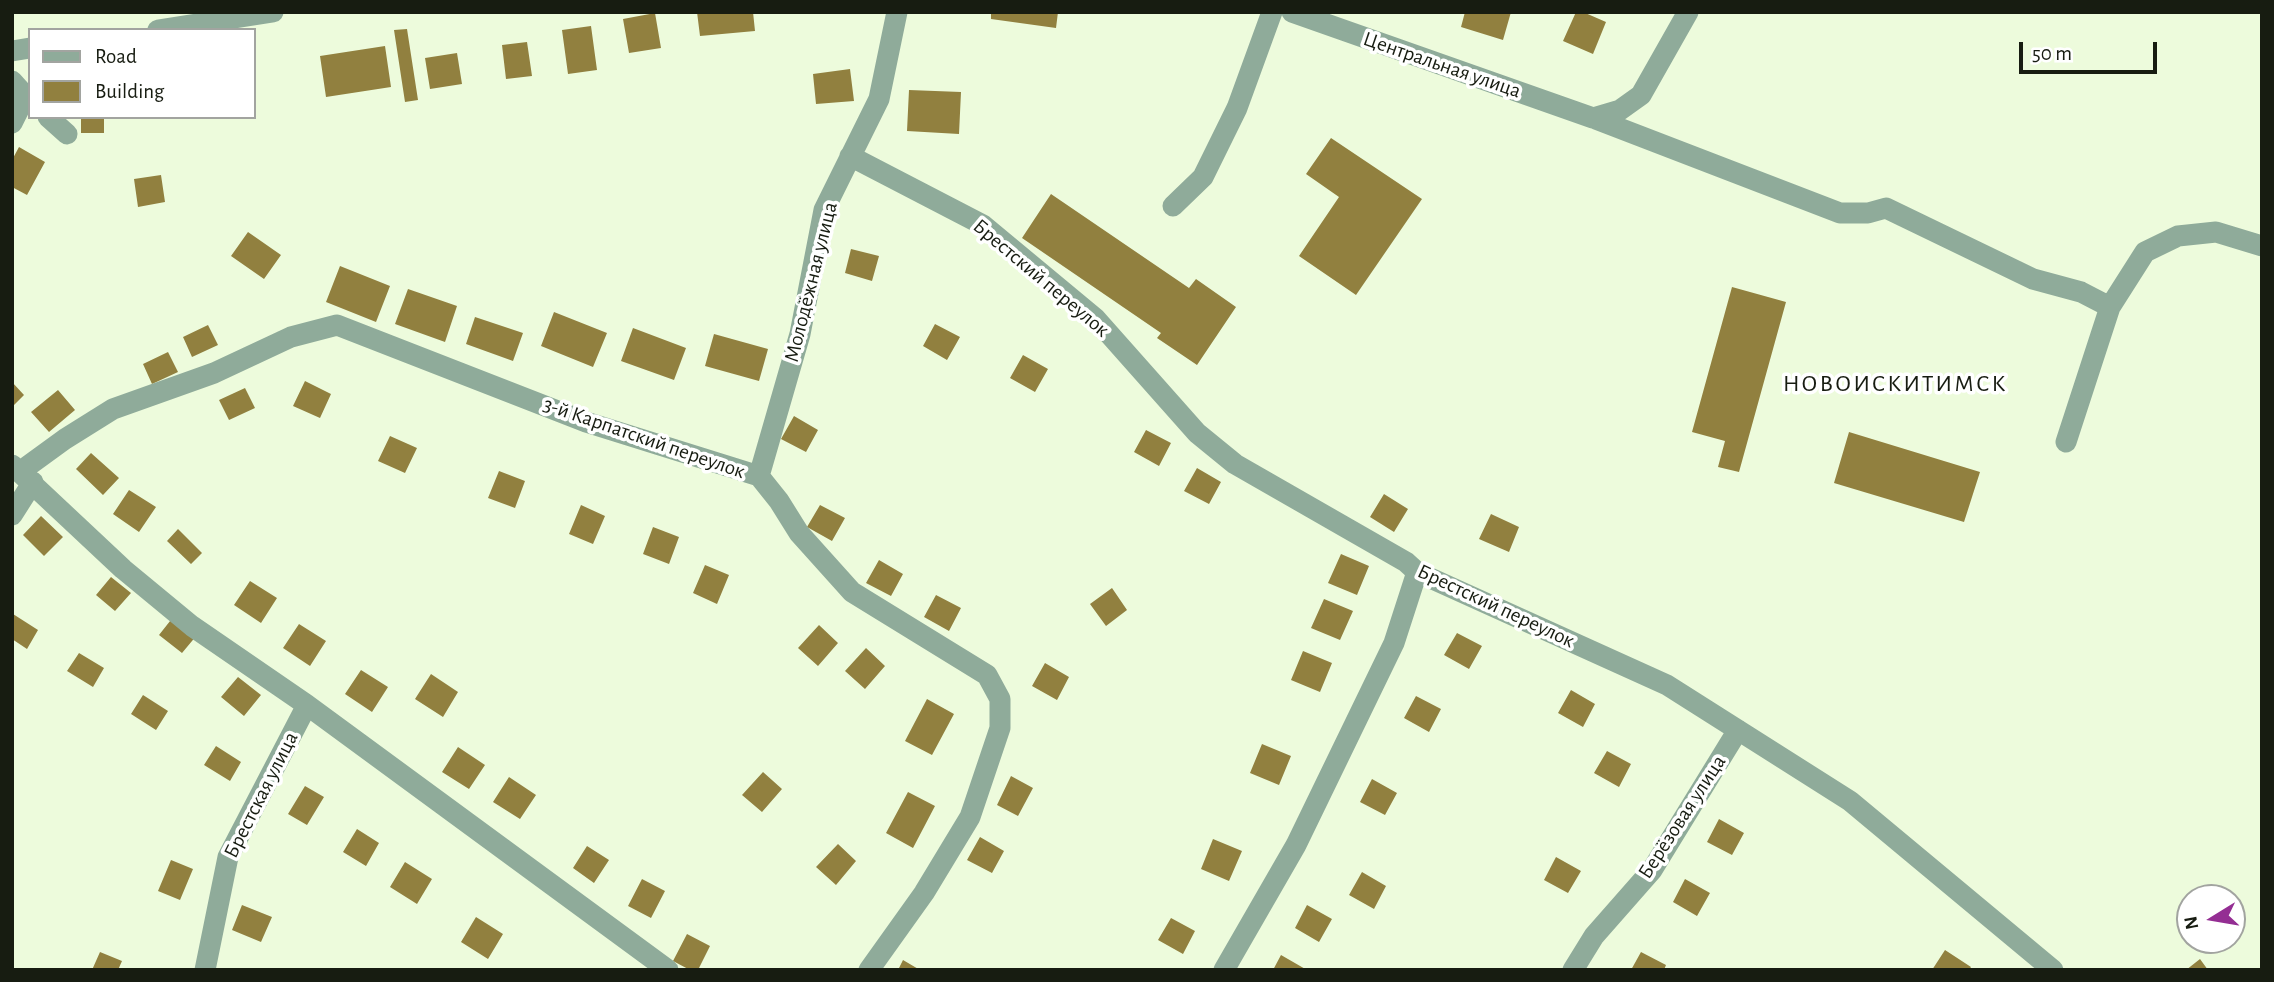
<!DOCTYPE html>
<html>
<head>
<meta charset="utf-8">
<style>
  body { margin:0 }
  #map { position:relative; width:2274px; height:982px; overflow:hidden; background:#edfbdc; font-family:"Alegreya Sans",sans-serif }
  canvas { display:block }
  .frame { position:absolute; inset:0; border:14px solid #171c11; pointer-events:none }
  .legend { position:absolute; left:28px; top:28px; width:228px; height:91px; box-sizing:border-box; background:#fff; border:2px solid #a2a4a0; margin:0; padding:9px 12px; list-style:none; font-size:21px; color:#171c11 }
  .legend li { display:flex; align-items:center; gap:14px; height:35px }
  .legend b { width:35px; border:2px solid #a2a4a0 }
  .north { position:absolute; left:2176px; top:884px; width:70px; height:70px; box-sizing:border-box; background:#fff; border:2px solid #a2a4a0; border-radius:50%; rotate:259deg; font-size:19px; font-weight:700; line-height:28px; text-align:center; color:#171c11 }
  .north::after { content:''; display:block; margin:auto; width:24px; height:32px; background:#942e93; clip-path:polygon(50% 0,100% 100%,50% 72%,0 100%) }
  .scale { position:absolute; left:2019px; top:42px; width:138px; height:32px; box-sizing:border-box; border:4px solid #171c11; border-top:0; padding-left:9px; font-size:21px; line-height:24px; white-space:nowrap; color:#171c11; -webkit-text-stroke:5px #fff; paint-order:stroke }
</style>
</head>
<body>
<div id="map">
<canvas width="2274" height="982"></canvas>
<div class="frame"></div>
<ul class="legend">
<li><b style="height:9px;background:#8fab9a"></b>Road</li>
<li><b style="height:19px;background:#91803f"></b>Building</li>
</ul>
<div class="north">N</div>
<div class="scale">50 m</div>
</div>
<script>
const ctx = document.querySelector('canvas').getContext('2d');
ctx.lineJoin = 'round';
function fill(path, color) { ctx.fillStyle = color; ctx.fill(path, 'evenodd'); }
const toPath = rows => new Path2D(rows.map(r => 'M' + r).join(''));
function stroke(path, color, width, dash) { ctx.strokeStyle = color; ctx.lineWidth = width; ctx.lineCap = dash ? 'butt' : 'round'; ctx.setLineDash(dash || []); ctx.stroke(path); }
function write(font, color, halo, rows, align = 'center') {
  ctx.font = font + ' "Alegreya Sans",sans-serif'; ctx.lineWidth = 7; ctx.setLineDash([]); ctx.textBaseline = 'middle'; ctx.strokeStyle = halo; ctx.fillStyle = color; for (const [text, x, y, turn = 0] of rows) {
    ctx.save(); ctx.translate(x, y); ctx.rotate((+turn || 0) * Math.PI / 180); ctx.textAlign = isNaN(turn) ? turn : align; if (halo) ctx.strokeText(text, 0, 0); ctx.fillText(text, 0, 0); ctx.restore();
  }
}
fill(toPath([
  [697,12,753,12,755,31,700,36],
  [991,12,1058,12,1056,28,991,19],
  [1465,12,1511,12,1503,40,1461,27],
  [1576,12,1583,12,1606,22,1593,54,1563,41],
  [655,13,661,48,629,53,623,19],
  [591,26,597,70,568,74,562,30],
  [407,29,418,100,405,102,394,30],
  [527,42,532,76,506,79,502,45],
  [385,46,391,87,326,97,320,56],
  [457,53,462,84,430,89,425,58],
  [850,69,854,101,816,104,813,74],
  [909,90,961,92,959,134,907,131],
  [81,117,104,117,104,133,81,133],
  [1331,138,1422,199,1356,295,1299,256,1339,197,1306,174],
  [19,147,45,162,27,195,12,187,12,160],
  [161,175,165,202,138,207,134,179],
  [1051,194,1189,288,1196,279,1236,307,1197,365,1157,338,1161,333,1022,238],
  [248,232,281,255,264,279,231,256],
  [851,249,879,256,872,281,845,273],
  [340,266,390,286,376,322,326,302],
  [1732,287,1786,302,1739,472,1718,467,1725,441,1692,432],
  [408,289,457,306,445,342,395,324],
  [554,312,607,333,593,367,541,346],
  [475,317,523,333,513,361,466,344],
  [935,324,960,337,947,360,923,346],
  [208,325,218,345,192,357,183,337],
  [633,328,686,348,674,380,621,361],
  [714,334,768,349,759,381,705,366],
  [168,352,178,372,152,384,143,364],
  [1023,355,1048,369,1035,392,1010,378],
  [305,381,331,394,320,418,293,406],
  [12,382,24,395,12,407],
  [245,388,255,408,229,420,219,400],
  [58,390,75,410,49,432,31,412],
  [794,416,818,430,806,452,781,439],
  [1146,430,1171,443,1159,466,1134,452],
  [1849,432,1980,472,1964,522,1834,483],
  [390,436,417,448,405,473,378,461],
  [91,453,119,478,103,495,76,469],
  [1197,468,1221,482,1209,504,1184,491],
  [499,471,525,481,515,508,488,498],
  [129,490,156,507,139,532,113,514],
  [1384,494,1408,509,1394,532,1370,517],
  [581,505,605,516,593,544,569,534],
  [820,505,845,518,832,541,807,527],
  [1491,514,1519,527,1509,552,1479,539],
  [41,516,63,537,44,556,23,535],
  [653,527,679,537,669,564,643,554],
  [178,529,202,553,191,564,167,541],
  [1341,554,1369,566,1357,595,1328,583],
  [879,560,903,574,891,596,866,583],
  [705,565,729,575,717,604,693,593],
  [111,577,131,593,115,611,96,595],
  [250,581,277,598,261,623,234,605],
  [1112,588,1127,610,1106,626,1090,604],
  [936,595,961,608,949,631,924,617],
  [1324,599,1353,611,1340,640,1311,628],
  [13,614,38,630,27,649,12,639],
  [174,616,197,635,182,653,159,635],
  [299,624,326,641,310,666,283,648],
  [819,625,838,643,818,666,798,648],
  [1457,633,1482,646,1469,669,1444,655],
  [866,648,885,666,865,689,845,671],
  [1303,651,1332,663,1320,692,1291,680],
  [79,653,104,668,93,687,67,671],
  [1045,663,1069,677,1057,700,1032,686],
  [361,670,388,687,372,712,345,694],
  [431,674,458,692,443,717,415,699],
  [238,677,261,695,244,716,221,697],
  [1571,690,1595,704,1583,727,1558,713],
  [143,695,168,711,156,730,131,714],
  [1416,696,1441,709,1429,732,1404,718],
  [927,699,954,714,932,755,905,741],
  [1262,744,1291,756,1279,785,1250,773],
  [216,746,241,762,230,781,204,765],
  [458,747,485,765,469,789,442,772],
  [1607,751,1631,764,1619,787,1594,773],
  [763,772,782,789,762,812,742,795],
  [1011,776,1033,788,1018,816,997,805],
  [509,777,536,795,520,819,493,802],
  [1372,779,1397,793,1385,815,1360,802],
  [305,786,324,797,307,825,288,814],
  [908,792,935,806,913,848,886,833],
  [1719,819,1744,833,1732,855,1707,842],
  [357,829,379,843,366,866,343,852],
  [980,837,1004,851,992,873,967,860],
  [1213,839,1242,851,1229,881,1201,869],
  [838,844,856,861,836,885,816,867],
  [587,846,609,860,594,883,573,868],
  [1556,857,1581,871,1568,893,1544,880],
  [171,860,193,869,180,900,158,891],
  [405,862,432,879,417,904,390,887],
  [1362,872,1386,886,1374,909,1349,895],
  [642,879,665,891,651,918,628,906],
  [1685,879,1710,893,1697,916,1673,902],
  [242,905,272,917,261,942,232,930],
  [1307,905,1332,919,1319,942,1295,928],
  [476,917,503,934,488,959,461,942],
  [1171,918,1195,931,1183,954,1158,940],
  [687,934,710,946,698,970,690,970,673,961],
  [1945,950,1971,967,1969,970,1932,970],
  [100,952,122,961,118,970,92,970],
  [1641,952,1666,965,1664,970,1631,970],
  [1281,955,1307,970,1273,970],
  [2200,959,2208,970,2186,970],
  [903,960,920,970,898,970]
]), '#91803f');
stroke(toPath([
  [1292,12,1593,118,1840,213,1868,213,1886,208,2033,279,2081,292,2110,307,2145,252,2178,236,2216,232,2262,246],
  [158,30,273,12],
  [12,51,30,48],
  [12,81,30,101],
  [48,117,67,134],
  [1593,118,1620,110,1641,95,1688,12],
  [12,123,25,97],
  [850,156,983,225,1095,318,1197,433,1235,464,1406,562,1417,572,1667,685,1850,801,2053,970],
  [1173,206,1203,177,1237,108,1272,12],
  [2066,442,2110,307],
  [12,465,123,569,192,626,307,705,668,970],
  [21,471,65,439,113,409,214,373,291,337,337,325,586,422,759,476,779,501,799,533,852,592,987,675,1000,699,1000,728,970,817,924,893,869,970],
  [759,476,800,334,824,210,879,99,897,12],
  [12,515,33,482],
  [205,970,228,857,307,705],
  [1224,970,1296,845,1394,643,1417,572],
  [1573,970,1594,936,1652,870,1738,730]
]), '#8fab9a', 21);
write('21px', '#171c11', '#fff', [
  ["Центральная улица",1442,65,19],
  ["Брестский переулок",1041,278,40],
  ["Молодёжная улица",811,282,-76],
  ["3-й Карпатский переулок",644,438,19],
  ["Брестский переулок",1496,606,25],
  ["Брестская улица",261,795,-63],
  ["Берёзовая улица",1682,817,-57]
]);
ctx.letterSpacing = '2px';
write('24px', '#171c11', '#fff', [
  ["НОВОИСКИТИМСК",1895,384]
]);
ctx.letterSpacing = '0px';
</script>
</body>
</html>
